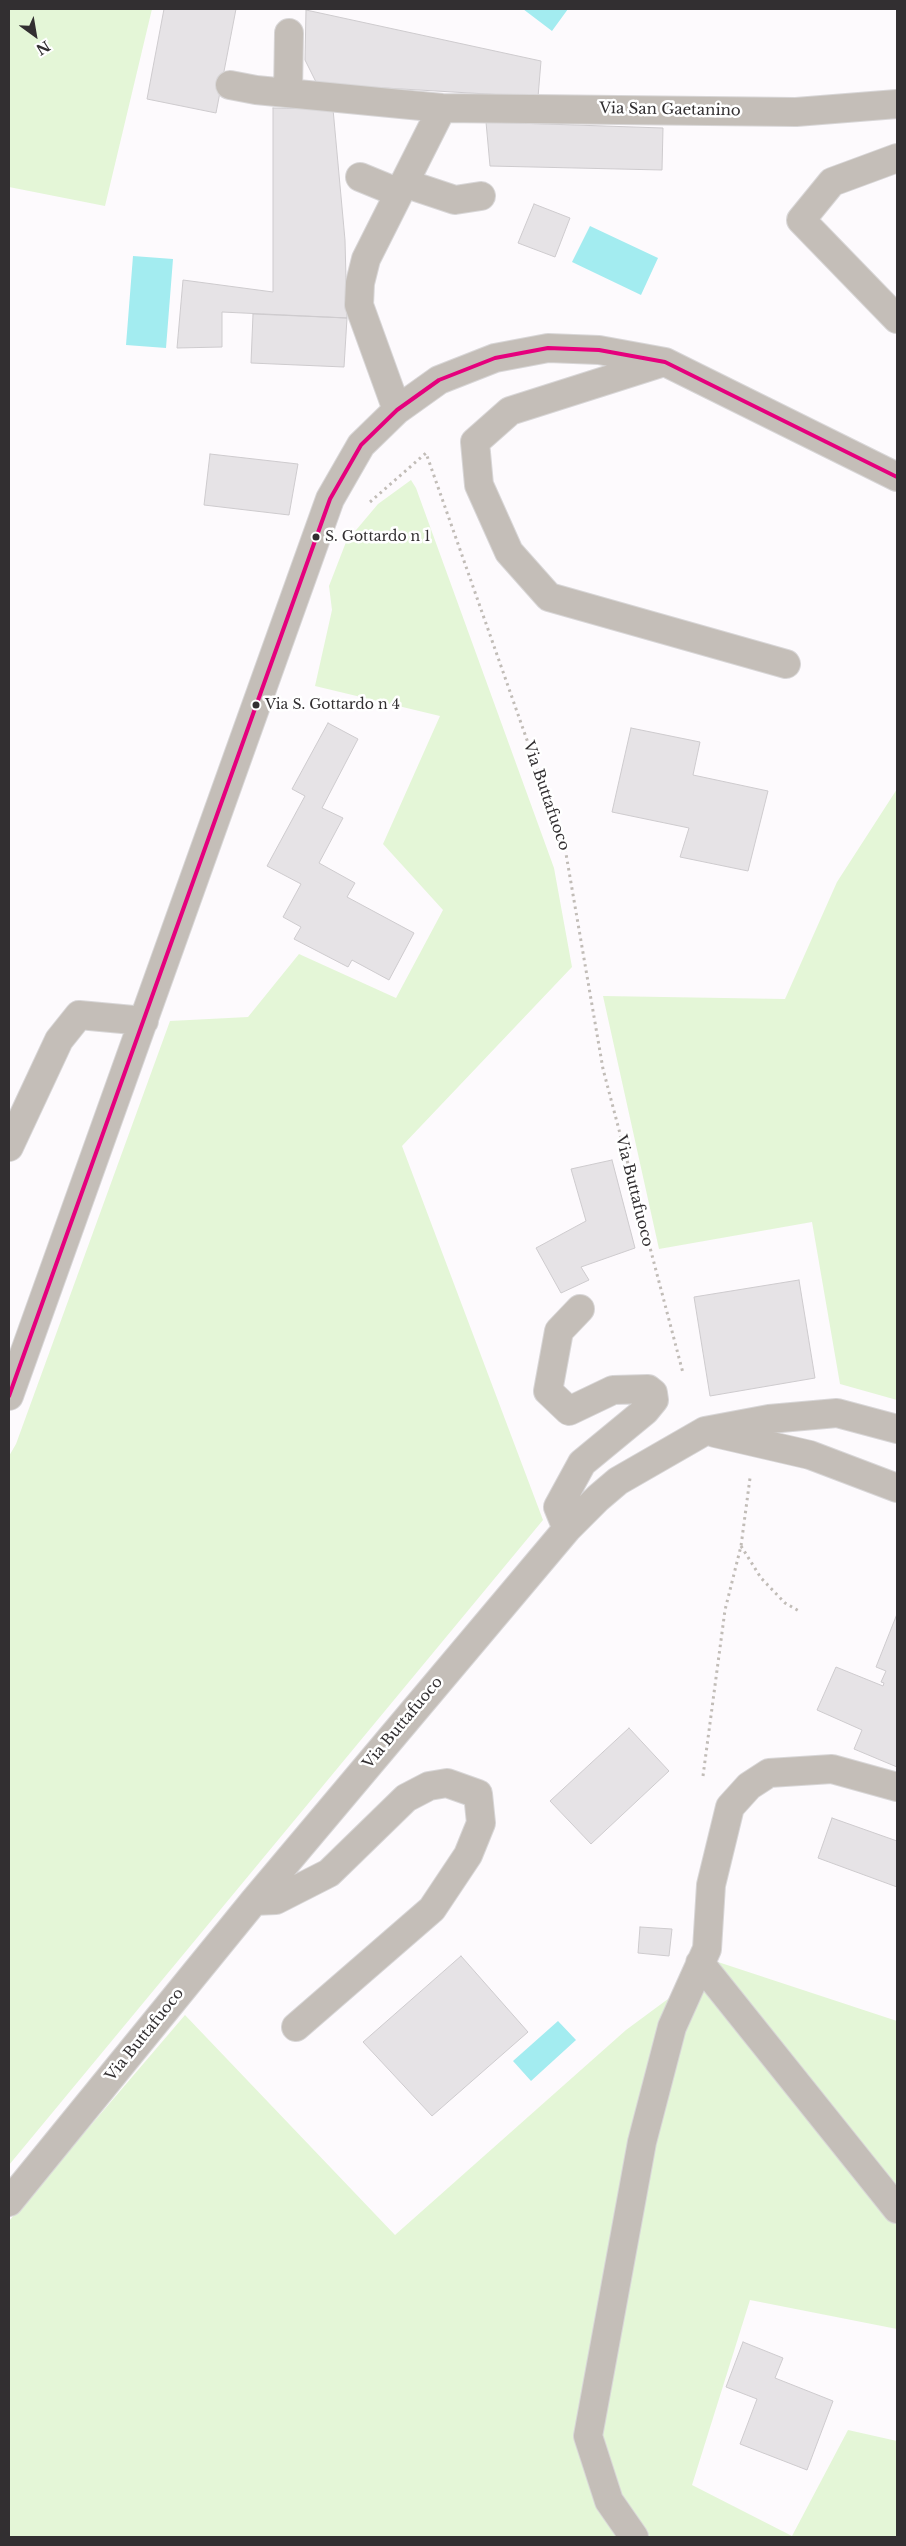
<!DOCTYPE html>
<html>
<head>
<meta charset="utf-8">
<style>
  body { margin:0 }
  #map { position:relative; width:906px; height:2546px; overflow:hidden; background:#fdfafd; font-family:"Libre Baskerville",serif }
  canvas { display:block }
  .frame { position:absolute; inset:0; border:10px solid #322f31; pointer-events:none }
  .north { position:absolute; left:10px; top:10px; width:50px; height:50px; -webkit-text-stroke:4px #fff; paint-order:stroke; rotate:148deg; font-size:14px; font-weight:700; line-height:20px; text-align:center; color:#322f31 }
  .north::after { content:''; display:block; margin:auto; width:18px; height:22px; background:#322f31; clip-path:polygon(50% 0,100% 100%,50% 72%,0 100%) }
</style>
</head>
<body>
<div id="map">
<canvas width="906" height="2546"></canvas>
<div class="frame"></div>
<div class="north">N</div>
</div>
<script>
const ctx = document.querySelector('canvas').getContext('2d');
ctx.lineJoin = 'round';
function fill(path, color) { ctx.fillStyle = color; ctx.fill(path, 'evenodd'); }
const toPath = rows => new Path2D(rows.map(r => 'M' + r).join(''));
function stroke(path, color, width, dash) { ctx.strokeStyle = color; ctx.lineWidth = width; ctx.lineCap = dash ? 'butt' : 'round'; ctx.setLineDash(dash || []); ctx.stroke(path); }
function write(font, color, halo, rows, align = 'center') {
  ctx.font = font + ' "Libre Baskerville",serif'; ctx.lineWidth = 5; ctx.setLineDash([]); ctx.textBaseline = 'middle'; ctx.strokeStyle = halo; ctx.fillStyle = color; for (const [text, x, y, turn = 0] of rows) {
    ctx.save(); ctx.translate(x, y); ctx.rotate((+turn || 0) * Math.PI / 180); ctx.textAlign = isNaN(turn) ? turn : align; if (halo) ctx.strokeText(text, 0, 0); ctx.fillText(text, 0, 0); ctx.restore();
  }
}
fill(toPath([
  [9,9,152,9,105,206,9,187],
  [411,480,416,488,554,868,572,967,402,1146,543,1520,9,2165,9,1456,16,1444,170,1021,248,1017,299,954,396,998,443,910,383,844,440,716,315,686,332,610,329,586,346,542,378,504],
  [897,789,897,1400,840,1384,812,1222,659,1249,603,996,785,999,837,882],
  [718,1962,897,2021,897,2329,750,2300,692,2485,792,2536,848,2430,897,2441,897,2537,9,2537,9,2221,185,2015,395,2235,626,2030]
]), '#e4f6d7');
fill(toPath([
  [523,9,568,9,552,31],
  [590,226,658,258,641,295,572,262],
  [133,256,173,259,166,348,126,345],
  [558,2021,576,2040,531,2081,513,2061]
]), '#a3ecf0');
const building = toPath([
  [164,9,236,9,216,113,147,99,164,9],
  [306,10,541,61,538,97,317,84,305,60,306,10],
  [273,108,333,109,345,240,347,318,222,312,222,347,177,348,183,280,273,292,273,108],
  [486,122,663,128,662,170,490,166,486,122],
  [534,204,570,218,555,257,518,243,534,204],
  [253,314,347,318,344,367,251,363,253,314],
  [210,454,298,464,289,515,204,505,210,454],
  [328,723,358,739,322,808,343,818,319,863,355,883,347,897,414,933,389,980,352,960,348,967,294,939,301,927,283,917,301,884,267,866,305,796,292,789,328,723],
  [631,728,700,742,693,775,768,791,748,871,680,857,689,828,612,812,631,728],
  [612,1160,635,1248,581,1267,589,1280,561,1293,536,1248,586,1221,571,1169,612,1160],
  [799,1280,815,1378,710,1396,694,1297,799,1280],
  [897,1614,897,1767,854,1749,862,1730,817,1710,836,1667,883,1686,884,1683,881,1682,886,1671,876,1667,897,1614],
  [629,1728,669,1771,591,1844,550,1801,629,1728],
  [832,1818,897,1841,897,1887,818,1858,832,1818],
  [640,1927,672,1929,669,1956,638,1953,640,1927],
  [461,1956,528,2032,432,2116,363,2042,461,1956],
  [743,2342,783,2358,775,2378,833,2401,807,2470,740,2444,757,2399,726,2387,743,2342]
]);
fill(building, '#e6e3e6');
stroke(building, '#cecbce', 1);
const minor = toPath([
  [230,85,256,90,442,108,796,112,897,104],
  [288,92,289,33],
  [897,158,832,182,801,220,897,319],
  [360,177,399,193],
  [404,183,455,200,481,196],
  [661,363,510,411,475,442,479,485,509,552,549,597,786,664],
  [397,410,359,305,360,283,366,259,442,108],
  [9,1147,59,1040,79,1015,144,1021],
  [9,1396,330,499,361,445,397,410,439,380,495,358,548,348,599,350,665,362,897,477],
  [715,1433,810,1455,897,1488],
  [567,1529,558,1507,582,1463,645,1411,654,1400,653,1393,648,1389,613,1390,569,1411,548,1391,559,1331,580,1309],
  [254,1901,276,1900,329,1873,406,1798,429,1786,447,1783,478,1794,481,1823,468,1855,432,1909,296,2027],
  [700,1963,897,2209],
  [9,2202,254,1901,567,1529,598,1498,618,1481,705,1431,769,1419,837,1413,897,1429],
  [634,2537,609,2501,588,2436,642,2142,672,2027,707,1949,711,1885,730,1807,749,1786,769,1773,832,1769,897,1787]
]);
stroke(minor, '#d8d6d7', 30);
stroke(toPath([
  [370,502,426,453,565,848,603,1069,683,1373],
  [741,1546,761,1578,785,1603,799,1611],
  [703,1776,725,1610,741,1546,750,1478]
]), '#c1bcb7', 3, [2.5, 4]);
stroke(minor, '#c4beb8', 28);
stroke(toPath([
  [9,1396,330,499,361,445,397,410,439,380,495,358,548,348,599,350,665,362,897,477]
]), '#e5007d', 4);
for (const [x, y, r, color] of [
  [316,537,4.5,"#322f31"],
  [256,705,4.5,"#322f31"]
]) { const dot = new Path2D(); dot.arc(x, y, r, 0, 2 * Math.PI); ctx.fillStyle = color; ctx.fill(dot); stroke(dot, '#fff', 2); }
write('14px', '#322f31', '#fff', [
  ["S. Gottardo n 1",325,537],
  ["Via S. Gottardo n 4",265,705]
], 'left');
write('15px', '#322f31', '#fff', [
  ["Via San Gaetanino",670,110,1],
  ["Via Buttafuoco",546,796,71],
  ["Via Buttafuoco",634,1191,76],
  ["Via Buttafuoco",403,1723,-50],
  ["Via Buttafuoco",145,2035,-51]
]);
</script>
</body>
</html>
